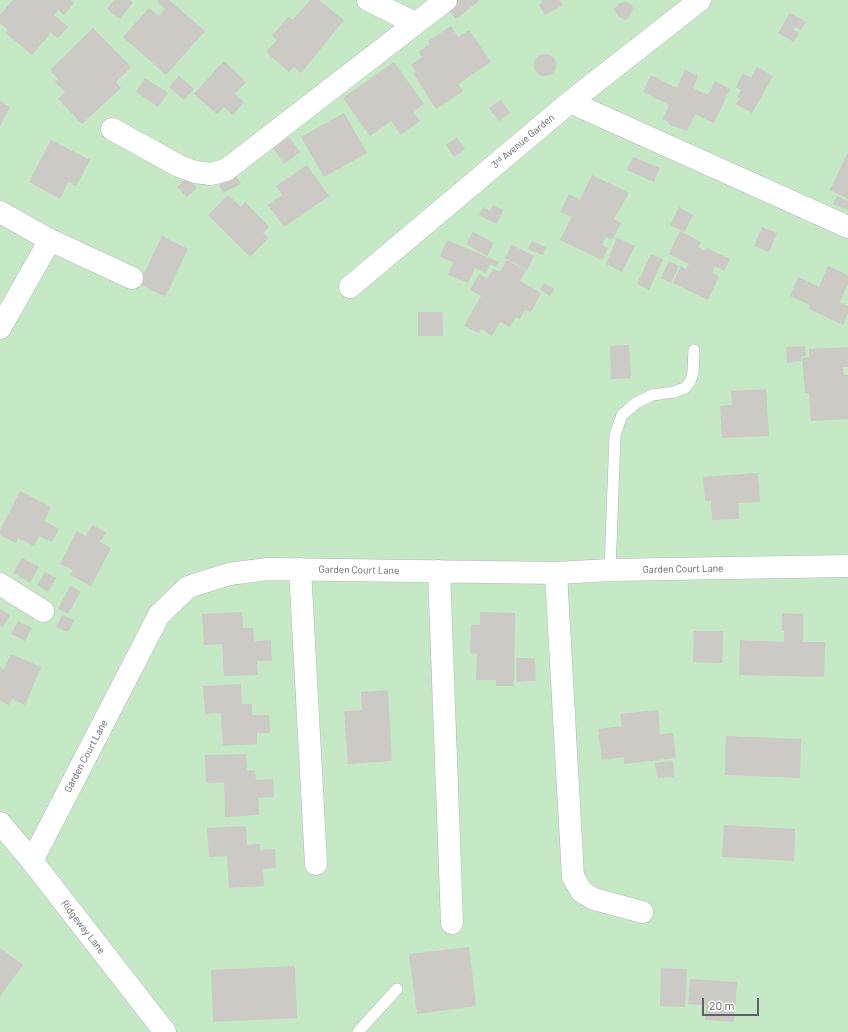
<!DOCTYPE html>
<html>
<head>
<meta charset="utf-8">
<style>
  body { margin:0 }
  #map { position:relative; width:848px; height:1032px; overflow:hidden; background:#f1efe8; font-family:Barlow,sans-serif }
  canvas { display:block }
  .scale { position:absolute; left:702px; top:998px; width:57px; height:18px; box-sizing:border-box; border:2px solid #5f6368; border-top:0; padding-left:5px; font-size:12px; line-height:14px; white-space:nowrap; color:#5f6368; -webkit-text-stroke:3px #fff; paint-order:stroke }
</style>
</head>
<body>
<div id="map">
<canvas width="848" height="1032"></canvas>
<div class="scale">20 m</div>
</div>
<script>
const ctx = document.querySelector('canvas').getContext('2d');
ctx.lineJoin = 'round';
function fill(path, color) { ctx.fillStyle = color; ctx.fill(path, 'evenodd'); }
const toPath = rows => new Path2D(rows.map(r => 'M' + r).join(''));
function stroke(path, color, width, dash) { ctx.strokeStyle = color; ctx.lineWidth = width; ctx.lineCap = dash ? 'butt' : 'round'; ctx.setLineDash(dash || []); ctx.stroke(path); }
function write(font, color, halo, rows, align = 'center') {
  ctx.font = font + ' Barlow,sans-serif'; ctx.lineWidth = 3; ctx.setLineDash([]); ctx.textBaseline = 'middle'; ctx.strokeStyle = halo; ctx.fillStyle = color; for (const [text, x, y, turn = 0] of rows) {
    ctx.save(); ctx.translate(x, y); ctx.rotate((+turn || 0) * Math.PI / 180); ctx.textAlign = isNaN(turn) ? turn : align; if (halo) ctx.strokeText(text, 0, 0); ctx.fillText(text, 0, 0); ctx.restore();
  }
}
fill(toPath([
  [0,0,848,0,848,1032,0,1032]
]), '#c5e8c5');
fill(toPath([
  [13,0,70,0,74,3,64,15,58,10,54,15,68,27,58,38,51,33,32,55,6,33,8,30,0,23,0,15],
  [114,0,130,0,133,3,120,19,107,9],
  [158,0,169,0,205,31,166,75,123,37,149,8,159,16,165,9,157,2],
  [310,0,319,0,344,20,301,73,294,67,289,72,266,52,277,40,272,36,288,17,293,20],
  [456,0,478,0,479,1,456,19,446,7],
  [541,0,560,0,563,5,545,15,539,5,542,3],
  [627,2,632,5,633,9,629,18,625,20,618,16,614,9,620,3],
  [790,13,806,22,801,30,795,27,793,30,799,33,794,42,778,33],
  [451,26,458,37,469,30,491,62,458,84,463,91,436,109,413,73,416,72,411,65,422,57,418,52,430,44,428,41],
  [93,28,131,67,116,82,121,88,82,124,58,99,65,92,55,82,58,79,50,70],
  '534 65a11 11 0 1 1 22 0a11 11 0 1 1-22 0Z',
  [224,61,246,82,235,94,244,102,233,115,224,107,217,114,194,94],
  [394,62,424,104,413,112,420,121,401,135,391,121,370,136,343,98],
  [757,67,773,76,752,113,736,104,740,99,737,97,741,90,736,87,743,73,751,78],
  [685,70,698,76,693,88,708,95,715,81,730,89,714,123,695,114,687,131,668,124,669,122,663,119,669,105,643,92,651,75,677,88],
  [179,76,194,89,184,100,169,87],
  [145,78,168,93,158,107,136,92],
  [501,100,510,113,499,121,489,108],
  [0,101,10,107,0,126],
  [344,113,367,153,324,177,301,137],
  [289,137,300,152,284,164,273,148],
  [457,137,465,149,454,157,446,145],
  [51,140,90,160,76,186,68,182,60,199,29,182],
  [848,152,848,199,830,190],
  [633,157,660,168,654,182,627,170],
  [307,165,329,196,284,227,268,205,282,195,276,186],
  [592,175,629,193,614,219,621,223,612,240,606,237,602,245,608,248,602,260,560,240,572,217,560,212,569,194,580,200],
  [236,176,241,184,223,193,219,185],
  [187,177,197,188,187,197,177,187],
  [228,195,241,207,245,202,269,227,263,233,268,238,250,257,208,215],
  [837,196,848,201,848,210,833,204],
  [493,205,503,210,497,224,479,215,483,207,490,211],
  [679,207,693,215,684,232,670,225],
  [762,227,777,233,769,252,754,246],
  [680,231,701,242,698,247,705,251,707,248,730,259,724,271,715,266,712,273,719,276,708,300,673,283,681,266,686,269,689,264,669,254],
  [473,232,494,243,487,256,466,244],
  [162,236,188,249,165,297,139,284],
  [617,238,635,246,622,272,606,264],
  [447,240,499,262,496,267,490,264,486,273,475,268,468,283,448,275,453,262,440,257],
  [532,241,546,247,543,255,528,249],
  [512,245,534,256,527,270,505,258],
  [651,254,663,259,649,290,637,284],
  [507,260,526,270,520,281,541,293,531,312,525,310,520,319,516,317,510,327,500,322,492,336,481,329,479,333,464,326,481,296,470,290,479,274,487,279,493,269,500,272],
  [669,261,679,266,671,283,661,278],
  [828,266,848,275,848,284,840,302,848,306,848,313,843,325,809,309,810,305,790,296,798,277,819,287],
  [544,283,554,289,550,296,540,290],
  [418,312,442,312,443,336,418,336],
  [629,345,631,378,611,379,610,346],
  [805,346,806,356,801,357,801,361,787,363,786,347],
  [848,347,848,367,843,367,844,375,848,375,848,419,811,421,809,393,805,393,802,358,809,357,809,349],
  [766,389,769,436,722,438,720,406,732,405,731,391],
  [758,473,760,502,738,503,739,519,712,520,711,501,705,501,703,477],
  [20,491,51,507,44,521,59,529,52,542,39,536,34,546,18,538,16,543,0,535,0,530],
  [92,525,106,532,100,542,111,548,91,586,70,575,73,570,60,564,77,531,86,536],
  [22,558,39,567,30,583,13,573],
  [45,572,56,578,48,592,37,585],
  [70,586,81,591,68,614,58,609],
  [0,609,10,615,3,627,0,626],
  [242,612,243,628,253,628,254,641,271,640,272,661,257,661,258,675,224,676,222,644,204,645,202,614],
  [480,612,515,613,514,686,496,686,496,680,476,680,477,654,470,653,471,625,480,625],
  [782,613,803,614,803,642,825,642,824,677,739,675,740,640,784,642,784,631,782,631],
  [62,615,74,620,68,632,56,627],
  [18,621,32,628,25,641,11,634],
  [694,631,723,631,722,663,693,662],
  [11,654,41,667,25,705,12,699,9,705,0,701,0,667,4,669],
  [516,658,535,658,536,681,517,682],
  [241,684,242,704,252,704,252,715,269,715,270,733,257,733,257,744,223,746,221,713,205,714,203,686],
  [388,690,392,761,348,764,344,711,362,710,361,692],
  [658,710,660,734,673,733,676,758,624,764,624,757,602,760,598,729,622,726,620,714],
  [726,736,801,739,800,778,725,775],
  [246,754,247,771,255,770,256,780,273,779,274,797,258,798,259,815,225,817,224,782,206,783,205,755],
  [673,761,674,777,657,778,655,763],
  [724,825,795,829,794,861,722,857],
  [246,826,247,845,260,844,260,850,275,849,276,868,263,869,264,886,229,888,227,856,209,857,207,828],
  [469,947,476,1006,417,1014,409,954],
  [0,948,23,965,0,996],
  [295,966,297,1018,213,1022,211,970],
  [661,968,687,969,685,1007,660,1006],
  [690,979,737,982,734,1022,705,1020,706,1005,688,1004]
]), '#cccac5');
const lane = toPath([
  [610,570,615,435,622,415,636,403,652,395,674,392,685,388,690,382,693,373,694,350],
  [358,1032,397,989]
]);
const street = toPath([
  [368,0,415,23],
  [570,102,848,227],
  [112,129,179,166,195,172,211,174,226,170,446,0],
  [0,212,50,240,132,278],
  [350,287,570,102,700,0],
  [0,328,50,240],
  [300,569,316,864],
  [439,571,452,923],
  [556,573,573,877,582,892,594,899,642,912],
  [0,584,43,611],
  [0,823,32,861,165,1032],
  [32,861,159,615,188,587,229,574,268,569,556,573,610,570,848,566]
]);
stroke(lane, '#b5b8bc', 12);
stroke(street, '#b5b8bc', 23);
stroke(lane, '#fff', 11);
stroke(street, '#fff', 22);
write('10px', '#5f6368', '#fff', [
  ["3ʳᵈ Avenue Garden",523,141,-40],
  ["Garden Court Lane",683,569,-1],
  ["Garden Court Lane",359,570,1],
  ["Garden Court Lane",86,756,-62],
  ["Ridgeway Lane",83,927,52]
]);
</script>
</body>
</html>
